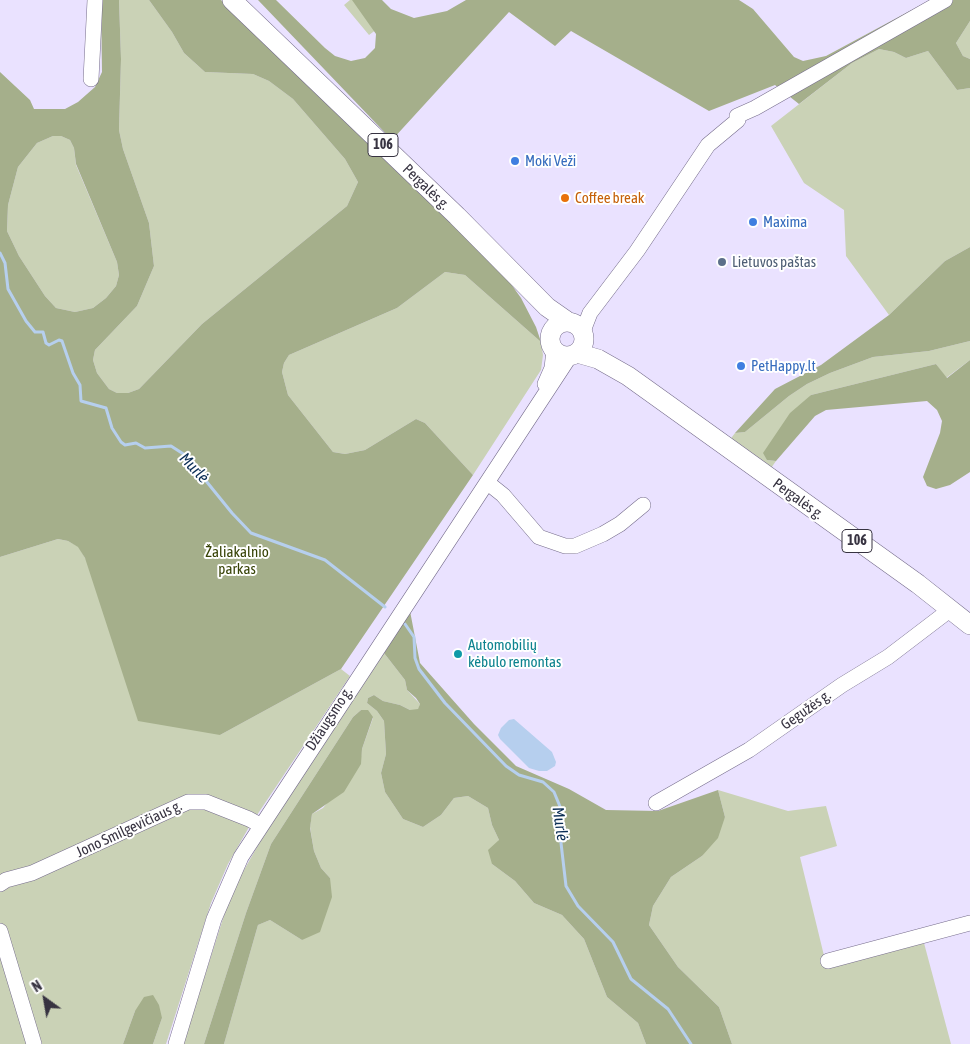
<!DOCTYPE html>
<html>
<head>
<meta charset="utf-8">
<style>
  body { margin:0 }
  #map { position:relative; width:970px; height:1044px; overflow:hidden; background:#eae2ff; font-family:"Asap Condensed",sans-serif }
  canvas { display:block }
  .north { position:absolute; left:20px; top:974px; width:50px; height:50px; -webkit-text-stroke:4px #fff; paint-order:stroke; rotate:328deg; font-size:14px; font-weight:700; line-height:20px; text-align:center; color:#373341 }
  .north::after { content:''; display:block; margin:auto; width:18px; height:22px; background:#373341; clip-path:polygon(50% 0,100% 100%,50% 72%,0 100%) }
</style>
</head>
<body>
<div id="map">
<canvas width="970" height="1044"></canvas>
<div class="north">N</div>
</div>
<script>
const ctx = document.querySelector('canvas').getContext('2d');
ctx.lineJoin = 'round';
function fill(path, color) { ctx.fillStyle = color; ctx.fill(path, 'evenodd'); }
const toPath = rows => new Path2D(rows.map(r => 'M' + r).join(''));
function stroke(path, color, width, dash) { ctx.strokeStyle = color; ctx.lineWidth = width; ctx.lineCap = dash ? 'butt' : 'round'; ctx.setLineDash(dash || []); ctx.stroke(path); }
function write(font, color, halo, rows, align = 'center') {
  ctx.font = font + ' "Asap Condensed",sans-serif'; ctx.lineWidth = 4; ctx.setLineDash([]); ctx.textBaseline = 'middle'; ctx.strokeStyle = halo; ctx.fillStyle = color; for (const [text, x, y, turn = 0] of rows) {
    ctx.save(); ctx.translate(x, y); ctx.rotate((+turn || 0) * Math.PI / 180); ctx.textAlign = isNaN(turn) ? turn : align; if (halo) ctx.strokeText(text, 0, 0); ctx.fillText(text, 0, 0); ctx.restore();
  }
}
fill(toPath([
  [119,0,149,0,172,32,184,53,205,72,253,74,269,81,293,99,345,159,358,182,347,206,202,324,139,389,128,393,117,393,109,389,97,373,93,360,95,350,137,306,154,266,149,223,123,149,119,130,121,59],
  [350,0,377,0,392,18,369,35,344,5],
  [970,21,970,59,963,56,956,43],
  [879,49,894,52,906,58,928,51,957,90,970,88,970,247,945,261,889,315,846,256,844,210,804,183,771,126,852,63],
  [53,136,61,136,70,140,74,148,76,165,117,262,119,275,116,286,106,298,93,308,75,312,56,308,45,296,19,256,7,231,8,205,18,167,37,143],
  [445,272,465,275,541,342,543,355,541,370,473,475,425,423,416,419,365,450,345,454,333,452,288,395,282,372,284,363,289,355,397,308],
  [970,341,970,360,946,378,936,364,811,395,767,460,776,461,769,471,729,441,735,433,745,432,789,396,807,384,830,373,873,357,929,351],
  [58,539,68,541,79,547,85,558,220,735,341,669,350,676,249,827,228,864,211,903,166,1044,153,1044,162,1018,135,1011,123,1044,0,1044,0,557],
  [384,653,405,680,407,690,420,704,418,710,410,710,400,705,383,701,374,695,368,698,367,703,377,711,384,721,386,754,381,773,385,792,403,819,423,827,441,815,454,798,468,796,488,808,492,825,499,840,492,864,515,881,534,903,562,915,584,939,607,997,638,1023,646,1044,224,1044,258,925,270,920,302,940,330,878,321,868,314,851,310,827,312,814,323,808,360,764,362,749,373,718,361,710,353,717,271,844,246,913,204,1044,183,1044,226,909,240,877,274,817],
  [718,790,788,811,826,806,837,846,800,857,827,968,924,943,951,1044,732,1044,719,1007,678,967,649,925,653,906,671,877,702,856,725,817]
]), '#cad2b6');
fill(toPath([
  [101,0,119,0,121,59,119,130,123,149,149,223,154,266,137,306,95,350,93,360,97,373,109,389,117,393,128,393,139,389,202,324,347,206,358,182,345,159,293,99,269,81,253,74,205,72,184,53,172,32,149,0,221,0,232,10,506,277,521,298,536,327,541,342,465,275,445,272,397,308,289,355,284,363,282,372,288,395,333,452,345,454,365,450,416,419,425,423,473,475,341,669,220,735,138,721,85,558,78,547,68,541,58,539,0,557,0,72,30,100,34,109,65,109,78,102,95,87,102,72],
  [53,136,61,136,70,140,74,148,76,164,117,262,119,275,116,286,106,298,93,308,75,312,56,308,45,296,19,256,7,231,8,205,18,167,37,143],
  [258,0,276,0,325,48,335,56,351,61,365,58,375,48,376,34,352,0,382,0,391,9,414,18,447,11,466,0,739,0,753,9,794,57,803,61,826,56,930,0,970,0,970,21,956,43,963,56,970,59,970,88,957,90,928,51,906,58,894,52,879,49,852,63,799,104,775,85,709,111,571,31,555,46,509,12,392,140],
  [970,247,970,341,929,351,873,357,830,373,807,384,789,396,745,432,735,433,775,389,821,365,889,315,945,261],
  [970,360,970,472,950,485,936,489,927,486,923,477,940,433,942,421,937,410,927,401,826,410,815,416,776,461,767,460,763,453,790,413,811,395,936,364,947,378],
  [410,611,420,663,474,724,516,766,569,789,606,810,658,811,718,790,725,817,718,838,702,856,671,877,653,906,649,925,678,967,719,1007,732,1044,646,1044,638,1023,607,997,584,939,562,915,534,903,515,881,492,864,488,850,499,840,492,825,488,808,468,796,454,798,441,815,423,827,403,819,385,792,381,773,386,754,384,721,377,711,367,703,368,698,374,695,383,701,400,705,410,710,418,709,420,704,416,698,407,690,405,680,384,653],
  [361,710,368,710,373,717,362,749,361,764,344,792,312,814,310,828,314,851,321,868,330,878,332,897,320,932,302,940,270,920,258,925,224,1044,204,1044,246,913,271,844,353,717],
  [153,995,159,1005,162,1018,153,1044,123,1044,135,1011,144,997]
]), '#a5af8b');
fill(toPath([
  [514,719,552,752,556,762,555,766,547,771,539,771,529,768,500,739,498,735,501,728,509,720]
]), '#b6cfee');
stroke(toPath([
  [0,253,5,263,8,289,26,321,35,332,43,332,46,343,49,345,59,340,62,341,73,373,80,385,81,401,106,408,112,428,121,442,125,445,136,443,145,448,171,446,185,455,232,513,251,533,325,560,385,607],
  [405,624,414,637,415,658,419,669,445,703,506,766,519,775,543,782,554,792,561,809,561,843,566,886,578,906,613,942,631,979,668,1009,691,1044]
]), '#b6cfee', 3);
const minor = toPath([
  [91,79,95,0],
  [583,331,590,313,637,251,708,145,738,120,737,116,755,108,945,0],
  [545,384,552,368,554,350],
  [488,483,503,495,539,537,565,546,575,546,603,534,620,524,643,505],
  [656,803,749,750,842,685,888,657,951,609],
  [0,884,6,880,32,873,188,802,206,802,249,819,260,825],
  [0,931,34,1044],
  [828,961,970,923],
  [176,1044,214,919,241,857,570,356]
]);
const major = toPath([
  [232,0,457,216,547,307,567,321],
  '550 339a17 17 0 1 1 34 0a17 17 0 1 1-34 0Z',
  [577,353,598,359,628,376,918,584,970,625]
]);
stroke(minor, '#766d8c', 16);
stroke(major, '#766d8c', 20);
stroke(minor, '#fff', 15);
stroke(major, '#fff', 19);
for (const [x, y, r, color] of [
  [515,161,5,"#3f7fe0"],
  [565,198,5,"#e8710a"],
  [753,222,5,"#3f7fe0"],
  [722,262,5,"#5c6f8a"],
  [741,366,5,"#3f7fe0"],
  [458,654,5,"#0f9aa8"]
]) { const dot = new Path2D(); dot.arc(x, y, r, 0, 2 * Math.PI); ctx.fillStyle = color; ctx.fill(dot); stroke(dot, '#fff', 2); }
for (const [x, y, w] of [
  [383,145,30],
  [857,541,30]
]) { const box = new Path2D(); box.roundRect(x - w / 2, y - 11.5, w, 23, 4); ctx.fillStyle = '#fff'; ctx.fill(box); stroke(box, '#373341', 1); }
write('bold 14px', '#373341', null, [
  ["106",383,145],
  ["106",857,541]
]);
write('15px', '#366cbe', '#fff', [
  ["Moki Veži",525,161],
  ["Maxima",763,222],
  ["PetHappy.lt",751,366]
], 'left');
write('15px', '#373341', '#fff', [
  ["Pergalės g.",426,187,44],
  ["Pergalės g.",798,499,36],
  ["Gegužės g.",806,710,-35],
  ["Džiaugsmo g.",329,719,-57],
  ["Jono Smilgevičiaus g.",129,829,-25]
]);
write('15px', '#c56008', '#fff', [
  ["Coffee break",575,198]
], 'left');
write('15px', '#4e5e75', '#fff', [
  ["Lietuvos paštas",732,262]
], 'left');
write('15px', '#374306', '#fff', [
  ["Žaliakalnio",237,552],
  ["parkas",237,569]
]);
write('15px', '#0d838f', '#fff', [
  ["Automobilių",468,645],
  ["kėbulo remontas",468,662]
], 'left');
write('italic 16px', '#0b2e55', '#fff', [
  ["Murlė",194,468,46],
  ["Murlė",560,824,82]
]);
</script>
</body>
</html>
